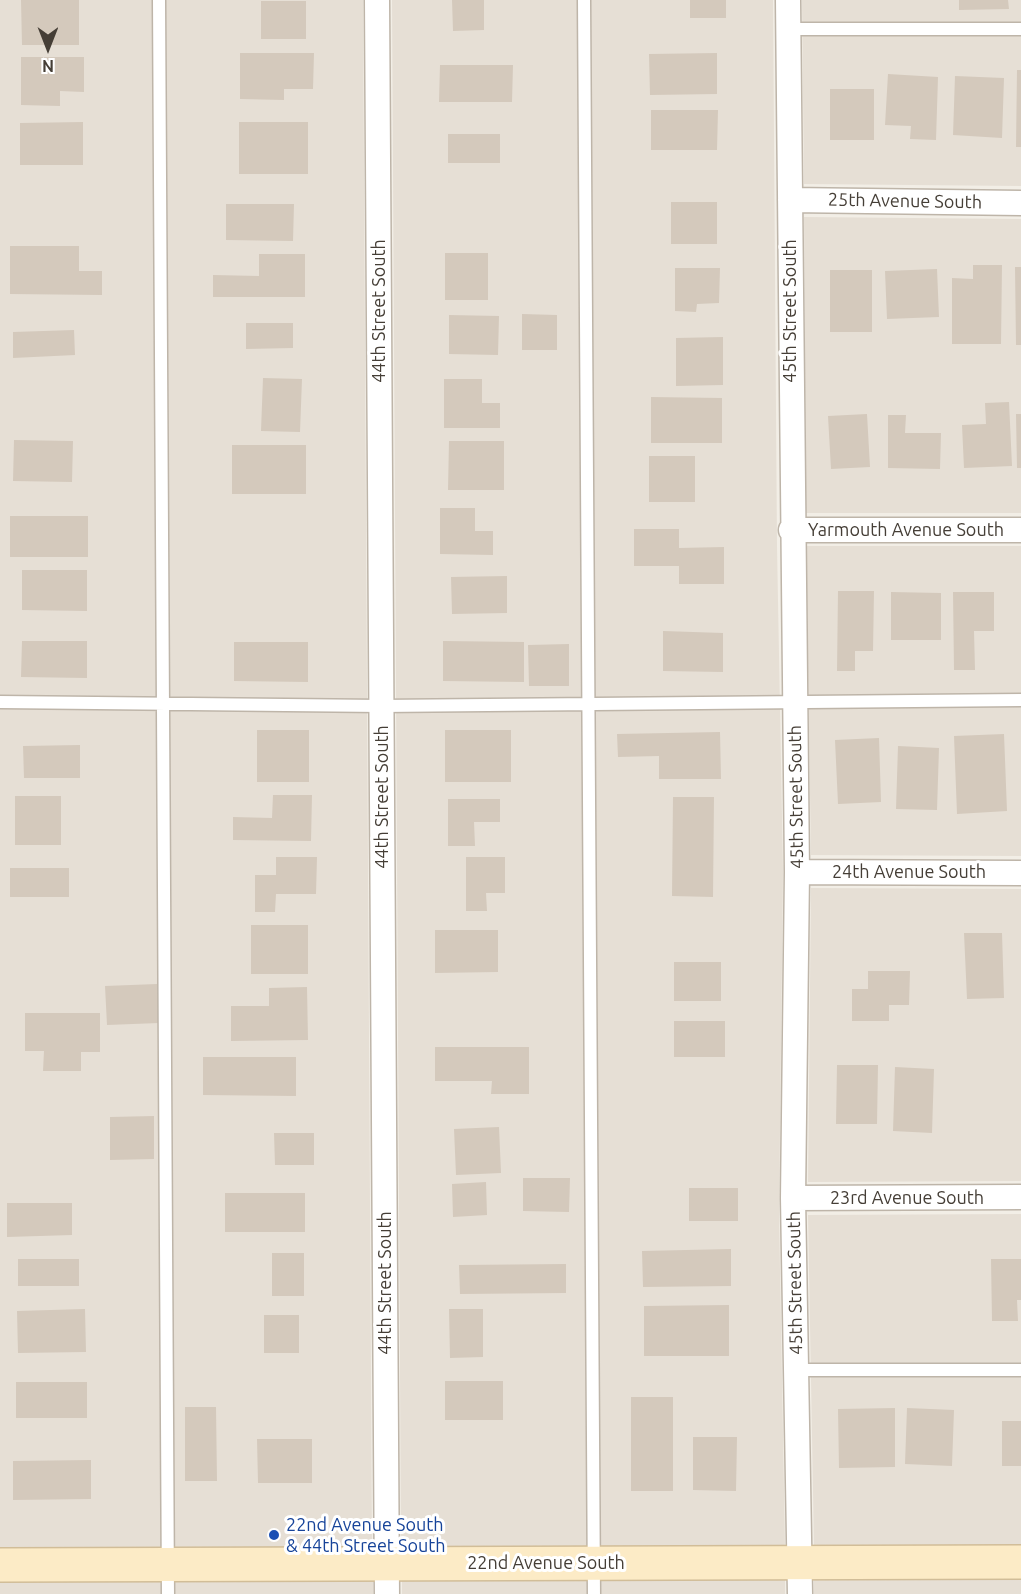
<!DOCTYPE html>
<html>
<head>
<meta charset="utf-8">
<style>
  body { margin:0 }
  #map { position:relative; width:1021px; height:1594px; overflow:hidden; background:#f2eee6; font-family:Ubuntu,sans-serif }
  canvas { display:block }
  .north { position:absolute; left:18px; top:18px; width:60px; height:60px; -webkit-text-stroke:4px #fff; paint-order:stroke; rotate:180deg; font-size:16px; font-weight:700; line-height:24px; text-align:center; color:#453e36 }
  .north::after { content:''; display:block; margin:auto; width:21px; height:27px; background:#453e36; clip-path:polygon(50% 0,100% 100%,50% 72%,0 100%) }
</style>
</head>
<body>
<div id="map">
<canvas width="1021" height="1594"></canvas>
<div class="north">N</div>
</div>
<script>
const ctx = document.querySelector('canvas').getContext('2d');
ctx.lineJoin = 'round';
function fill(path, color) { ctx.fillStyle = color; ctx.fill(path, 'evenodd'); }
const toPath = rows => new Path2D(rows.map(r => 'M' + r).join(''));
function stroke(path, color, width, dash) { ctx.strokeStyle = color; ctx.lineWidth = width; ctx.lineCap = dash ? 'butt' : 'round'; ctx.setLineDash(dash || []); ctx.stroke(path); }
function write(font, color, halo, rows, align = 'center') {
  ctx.font = font + ' Ubuntu,sans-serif'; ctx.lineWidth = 6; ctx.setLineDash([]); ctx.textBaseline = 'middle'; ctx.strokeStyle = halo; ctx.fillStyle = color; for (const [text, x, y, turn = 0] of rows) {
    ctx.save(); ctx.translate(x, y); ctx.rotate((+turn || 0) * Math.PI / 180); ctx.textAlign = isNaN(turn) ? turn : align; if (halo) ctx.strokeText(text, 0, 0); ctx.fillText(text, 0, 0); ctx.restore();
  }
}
fill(toPath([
  [0,0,363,0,372,1547,0,1549],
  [392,0,773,0,777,546,783,872,779,1215,785,1546,401,1547],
  [802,0,1021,0,1021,186,804,184],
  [804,217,1021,219,1021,513,806,513],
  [806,546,1021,546,1021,856,811,855],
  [811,888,1021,889,1021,1181,808,1182],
  [1021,1214,1021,1545,814,1546,808,1215],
  [1021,1578,1021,1594,814,1594,814,1579],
  [785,1579,785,1594,402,1594,402,1580],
  [373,1580,373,1594,0,1594,0,1581]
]), '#e6dfd5');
fill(toPath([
  [21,0,79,0,79,45,22,45],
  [452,0,484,0,484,30,453,31],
  [690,0,726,0,726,18,690,18],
  [959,0,1008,0,1009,9,959,10],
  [261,1,306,1,306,39,261,39],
  [240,53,314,53,313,89,284,89,284,100,240,99],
  [717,53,717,94,650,95,649,54],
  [21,57,84,57,84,92,60,91,60,106,21,105],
  [440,65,513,65,512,102,439,102],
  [1017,70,1021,70,1021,147,1016,147],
  [888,74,938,77,936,140,910,139,911,126,885,125],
  [955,76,1004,78,1002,138,953,135],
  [830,89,874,89,874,140,830,140],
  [651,110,718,110,717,150,651,150],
  [83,122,83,165,20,165,20,123],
  [239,122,308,122,308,174,239,174],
  [448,134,500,134,500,163,448,163],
  [671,202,717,202,717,244,671,244],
  [226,204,294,204,293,241,226,240],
  [10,246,79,246,79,271,102,271,102,295,10,294],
  [445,253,488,253,488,300,445,300],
  [259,254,305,254,305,297,213,297,213,275,259,276],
  [973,265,1002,265,1001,344,952,344,952,278,973,279],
  [1015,267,1021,267,1021,345,1016,345],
  [675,268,720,268,719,303,697,304,696,312,675,311],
  [937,269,939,317,887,319,885,271],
  [830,270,872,270,872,332,830,332],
  [522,314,557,315,557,350,522,350],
  [449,315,499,316,498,355,449,354],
  [246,323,293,323,293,348,246,349],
  [74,330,75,355,13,358,13,332],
  [723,337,723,385,676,386,676,338],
  [263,378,302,379,300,432,261,431],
  [444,379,482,379,482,403,500,403,500,428,444,428],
  [651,397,722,398,722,443,651,443],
  [1009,402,1012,466,964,468,962,425,986,424,985,403],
  [867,414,870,467,831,469,828,416],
  [1016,414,1021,414,1021,468,1017,468],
  [888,415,906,415,905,433,941,433,940,469,888,468],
  [14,440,73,441,72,482,13,481],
  [449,441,504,441,504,490,448,490],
  [232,445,306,445,306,494,232,494],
  [649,456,695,456,695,502,649,502],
  [440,508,475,508,475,531,493,531,493,555,440,554],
  [10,516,88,516,88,557,10,557],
  [634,529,679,529,679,548,724,547,724,584,679,584,679,566,634,566],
  [22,570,87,570,87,611,22,610],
  [507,576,507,613,452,614,451,577],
  [838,591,874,591,873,651,855,651,855,671,837,671],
  [891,592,941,593,941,640,891,640],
  [953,592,994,592,994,631,974,631,975,670,954,670],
  [663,631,723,633,723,672,663,671],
  [22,641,87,641,87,678,21,677],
  [443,641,524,642,524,682,443,681],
  [234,642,308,642,308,682,234,681],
  [569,644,569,686,529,686,528,645],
  [257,730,309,730,309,782,257,782],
  [445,730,511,730,511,782,445,782],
  [720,732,721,779,659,779,659,756,618,757,617,734],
  [1004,734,1007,811,957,814,954,736],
  [879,738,881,802,838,804,835,740],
  [80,745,80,778,24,778,23,746],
  [898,746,939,748,937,810,896,809],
  [273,795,312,795,311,841,233,840,233,817,272,818],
  [15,796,61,796,61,845,15,845],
  [673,797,714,797,713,897,672,896],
  [448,799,500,799,500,822,474,822,475,846,448,846],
  [276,857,317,857,316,894,276,894,275,912,255,912,255,875,276,875],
  [466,857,505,857,505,893,486,893,487,911,466,911],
  [10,868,69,868,69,897,10,897],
  [251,925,308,925,308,974,251,974],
  [435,930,498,930,498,972,435,973],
  [964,933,1002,933,1004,998,967,999],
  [674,962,721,962,721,1001,674,1001],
  [868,971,910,971,909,1005,889,1005,889,1021,852,1021,852,989,868,989],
  [157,984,159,1023,107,1025,105,986],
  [307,987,308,1040,231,1041,231,1006,269,1006,269,988],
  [25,1013,100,1013,100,1052,81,1052,81,1071,43,1071,44,1051,25,1051],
  [674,1021,725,1021,725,1057,674,1057],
  [435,1047,529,1047,529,1094,491,1094,492,1081,435,1081],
  [203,1057,296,1057,296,1096,203,1095],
  [837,1065,878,1065,877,1124,836,1124],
  [895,1067,934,1069,932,1133,893,1131],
  [154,1116,154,1159,110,1160,110,1117],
  [499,1127,501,1173,456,1175,454,1129],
  [274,1133,314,1133,314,1165,275,1165],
  [523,1178,570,1178,569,1212,523,1211],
  [486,1182,487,1215,453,1217,452,1184],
  [689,1188,738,1188,738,1221,689,1221],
  [225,1193,305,1193,305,1232,225,1232],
  [7,1203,72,1203,72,1235,7,1237],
  [731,1249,731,1286,643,1287,642,1251],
  [272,1253,304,1253,304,1296,272,1296],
  [18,1259,79,1259,79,1286,18,1286],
  [991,1259,1021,1259,1021,1300,1017,1300,1018,1321,992,1321],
  [566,1264,566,1293,460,1294,459,1265],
  [729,1305,729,1356,644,1356,644,1306],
  [85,1309,86,1352,18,1353,17,1311],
  [449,1309,483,1309,483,1357,450,1358],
  [264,1315,299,1315,299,1353,264,1353],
  [445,1381,503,1381,503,1420,445,1420],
  [16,1382,87,1382,87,1418,16,1418],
  [631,1397,673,1397,673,1491,631,1491],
  [185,1407,216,1407,217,1481,185,1481],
  [895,1408,895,1467,839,1468,838,1409],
  [907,1408,954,1410,952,1466,905,1464],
  [1002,1421,1021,1421,1021,1466,1002,1466],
  [693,1437,737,1437,736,1491,693,1490],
  [257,1439,312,1439,312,1483,258,1483],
  [91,1460,91,1499,13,1500,13,1461]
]), '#d4c9bc');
const lane = toPath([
  [159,0,168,1594],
  [584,0,594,1594],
  [788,29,1021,29],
  [0,702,381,706,1021,700],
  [796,1370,1021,1370]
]);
const street = toPath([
  [377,0,387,1594],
  [788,0,797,872,793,1198,800,1594],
  [790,200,1021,203],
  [791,530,1021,530],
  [797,872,1021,873],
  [793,1198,1021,1197]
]);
const secondary = toPath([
  [0,1565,1021,1562]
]);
stroke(lane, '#beb5a9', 15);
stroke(street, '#beb5a9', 27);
stroke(secondary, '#d1bd98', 36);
stroke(lane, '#fff', 12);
stroke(street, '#fff', 24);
stroke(secondary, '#fcebc6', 33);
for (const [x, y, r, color] of [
  [274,1535,6,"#1a4fb4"]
]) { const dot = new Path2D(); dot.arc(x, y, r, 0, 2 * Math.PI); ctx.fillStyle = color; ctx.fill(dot); stroke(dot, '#fff', 2); }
write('18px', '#453e36', '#fff', [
  ["25th Avenue South",905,201,1],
  ["44th Street South",379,311,-90],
  ["45th Street South",790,311,-90],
  ["Yarmouth Avenue South",906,530],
  ["44th Street South",382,797,-90],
  ["45th Street South",796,797,-91],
  ["24th Avenue South",909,872],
  ["23rd Avenue South",907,1198],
  ["44th Street South",385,1283,-90],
  ["45th Street South",795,1283,-91],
  ["22nd Avenue South",546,1563]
]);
write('18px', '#164399', '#fff', [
  ["22nd Avenue South",286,1525],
  ["& 44th Street South",286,1546]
], 'left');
</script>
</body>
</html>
